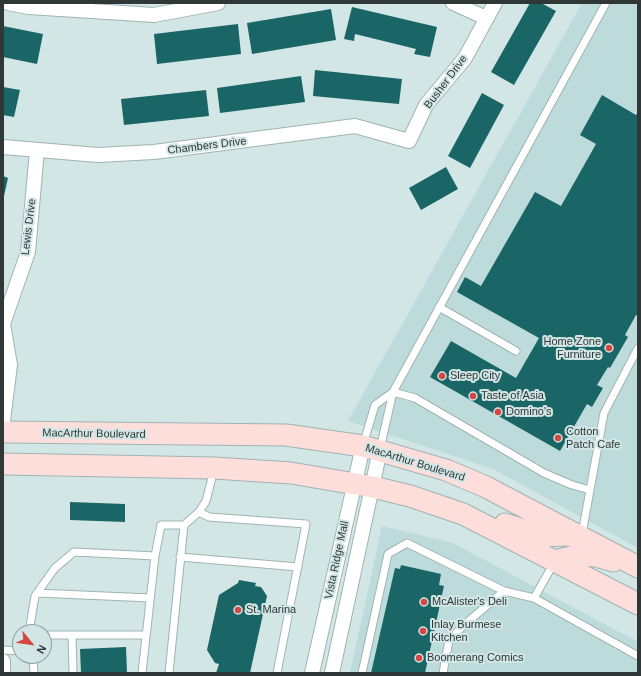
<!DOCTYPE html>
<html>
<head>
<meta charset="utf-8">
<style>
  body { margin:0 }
  #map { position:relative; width:641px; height:676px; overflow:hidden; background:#d1e6e5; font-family:Helvetica,sans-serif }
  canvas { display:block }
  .frame { position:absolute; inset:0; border:4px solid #303837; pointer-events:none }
  .north { position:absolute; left:12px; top:624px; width:40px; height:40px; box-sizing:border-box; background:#d1e6e5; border:1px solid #91a09f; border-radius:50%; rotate:119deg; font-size:11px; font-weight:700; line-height:16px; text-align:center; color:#303837 }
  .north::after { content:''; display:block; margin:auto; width:14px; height:18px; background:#d64743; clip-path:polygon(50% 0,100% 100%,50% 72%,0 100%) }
</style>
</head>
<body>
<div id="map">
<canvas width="641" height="676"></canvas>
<div class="frame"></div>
<div class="north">N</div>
</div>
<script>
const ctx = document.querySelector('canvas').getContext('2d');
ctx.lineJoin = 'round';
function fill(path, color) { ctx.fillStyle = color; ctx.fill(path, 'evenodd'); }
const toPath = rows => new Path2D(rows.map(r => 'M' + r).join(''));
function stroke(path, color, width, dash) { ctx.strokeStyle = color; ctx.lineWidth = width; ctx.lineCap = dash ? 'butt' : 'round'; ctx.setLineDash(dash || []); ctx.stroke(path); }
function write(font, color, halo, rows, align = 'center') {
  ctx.font = font + ' Helvetica,sans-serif'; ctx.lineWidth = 4; ctx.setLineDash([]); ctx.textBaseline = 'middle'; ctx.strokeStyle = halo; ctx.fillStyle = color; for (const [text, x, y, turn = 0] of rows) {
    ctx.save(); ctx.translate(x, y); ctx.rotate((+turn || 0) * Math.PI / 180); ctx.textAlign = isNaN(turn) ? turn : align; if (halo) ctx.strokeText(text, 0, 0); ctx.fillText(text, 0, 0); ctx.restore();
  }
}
fill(toPath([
  [582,3,638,3,638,548,493,469,348,421],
  [382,526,453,543,638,642,638,673,350,673]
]), '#bddbdb');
fill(toPath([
  [530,3,541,3,556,11,514,85,491,72],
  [352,7,437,27,430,57,414,54,416,49,355,34,354,41,344,39],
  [331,9,336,40,252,54,247,23],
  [238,24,241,54,157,64,154,34],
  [3,26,43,34,37,64,3,57],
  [315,70,402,79,399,104,313,96],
  [301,76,305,102,220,113,217,88],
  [3,87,20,90,14,117,3,115],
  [206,90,209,116,124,125,121,99],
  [482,93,504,105,470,168,448,156],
  [602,95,636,115,638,112,638,316,636,315,625,335,628,337,610,368,608,367,597,385,603,388,592,407,587,404,560,451,430,377,451,341,516,378,539,338,457,292,465,277,481,286,535,192,561,206,596,144,580,135],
  [446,167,458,189,421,210,409,188],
  [3,176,8,178,4,196,3,196],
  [70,502,125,504,125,522,70,520],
  [401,565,441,574,439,585,444,586,425,673,371,673,395,568,400,569],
  [239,580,256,583,255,586,261,587,267,596,250,673,216,673,219,664,215,663,207,650,219,595,238,583],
  [126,647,127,673,81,673,80,649]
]), '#1a6565');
const lane = toPath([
  [439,307,516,351],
  [393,392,415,398,544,473,572,485,590,490],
  [363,445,375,405,393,392],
  [380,449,393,392,606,3],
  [199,512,209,517,306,524,277,673],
  [582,534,604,413,638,348],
  [180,557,298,567],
  [37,593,150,598],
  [534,598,554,563],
  [29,632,35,596,55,568,74,552,155,556],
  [44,635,146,635],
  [72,636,73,673],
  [3,650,20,651],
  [30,656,33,659,34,673],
  [142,673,155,556,161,525,184,525],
  [169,673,184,525,199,512,206,501,214,470],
  [362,673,388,554,407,543,504,591,534,598,638,656],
  [443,673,449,640,464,625,504,591]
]);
const street = toPath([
  [8,3,29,7,154,15,218,3],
  [453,3,486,18],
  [3,147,98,155,154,152,355,126,409,141,426,105,465,58,495,3],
  [3,324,28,252,37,150],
  [3,421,10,365,3,324],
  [3,661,3,673],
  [312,673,363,446],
  [332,673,380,450]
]);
const secondary = toPath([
  [3,432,286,435,363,446,446,470,486,487,638,567],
  [3,464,214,468,291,473,373,487,410,496,463,514,638,604],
  [505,524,542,536,565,535,579,536],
  [555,561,579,555,596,556,613,561]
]);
stroke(lane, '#a0b3b3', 9);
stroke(street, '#a0b3b3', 16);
stroke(secondary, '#a0b3b3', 23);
stroke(lane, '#fff', 7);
stroke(street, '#fff', 14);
stroke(secondary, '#fededb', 21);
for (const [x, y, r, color] of [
  [609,348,4,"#d64743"],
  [442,376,4,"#d64743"],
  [473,396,4,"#d64743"],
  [498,412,4,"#d64743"],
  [558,438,4,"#d64743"],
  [424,602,4,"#d64743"],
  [238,610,4,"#d64743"],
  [423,631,4,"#d64743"],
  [419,658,4,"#d64743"]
]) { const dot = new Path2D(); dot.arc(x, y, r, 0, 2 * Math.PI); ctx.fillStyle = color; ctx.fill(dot); stroke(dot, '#d1e6e5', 1.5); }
write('11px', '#303837', '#d1e6e5', [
  ["Busher Drive",446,82,-53],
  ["Chambers Drive",207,146,-7],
  ["Lewis Drive",29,227,-83],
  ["MacArthur Boulevard",94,434,1],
  ["MacArthur Boulevard",415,463,17],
  ["Vista Ridge Mall",337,560,-78]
]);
write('11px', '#303837', '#d1e6e5', [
  ["Home Zone",601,342,"right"],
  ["Furniture",601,355,"right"],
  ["Sleep City",450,376],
  ["Taste of Asia",481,396],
  ["Domino's",506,412],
  ["Cotton",566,432],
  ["Patch Cafe",566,445],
  ["McAlister's Deli",432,602],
  ["St. Marina",246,610],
  ["Inlay Burmese",431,625],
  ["Kitchen",431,638],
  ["Boomerang Comics",427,658]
], 'left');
</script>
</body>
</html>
